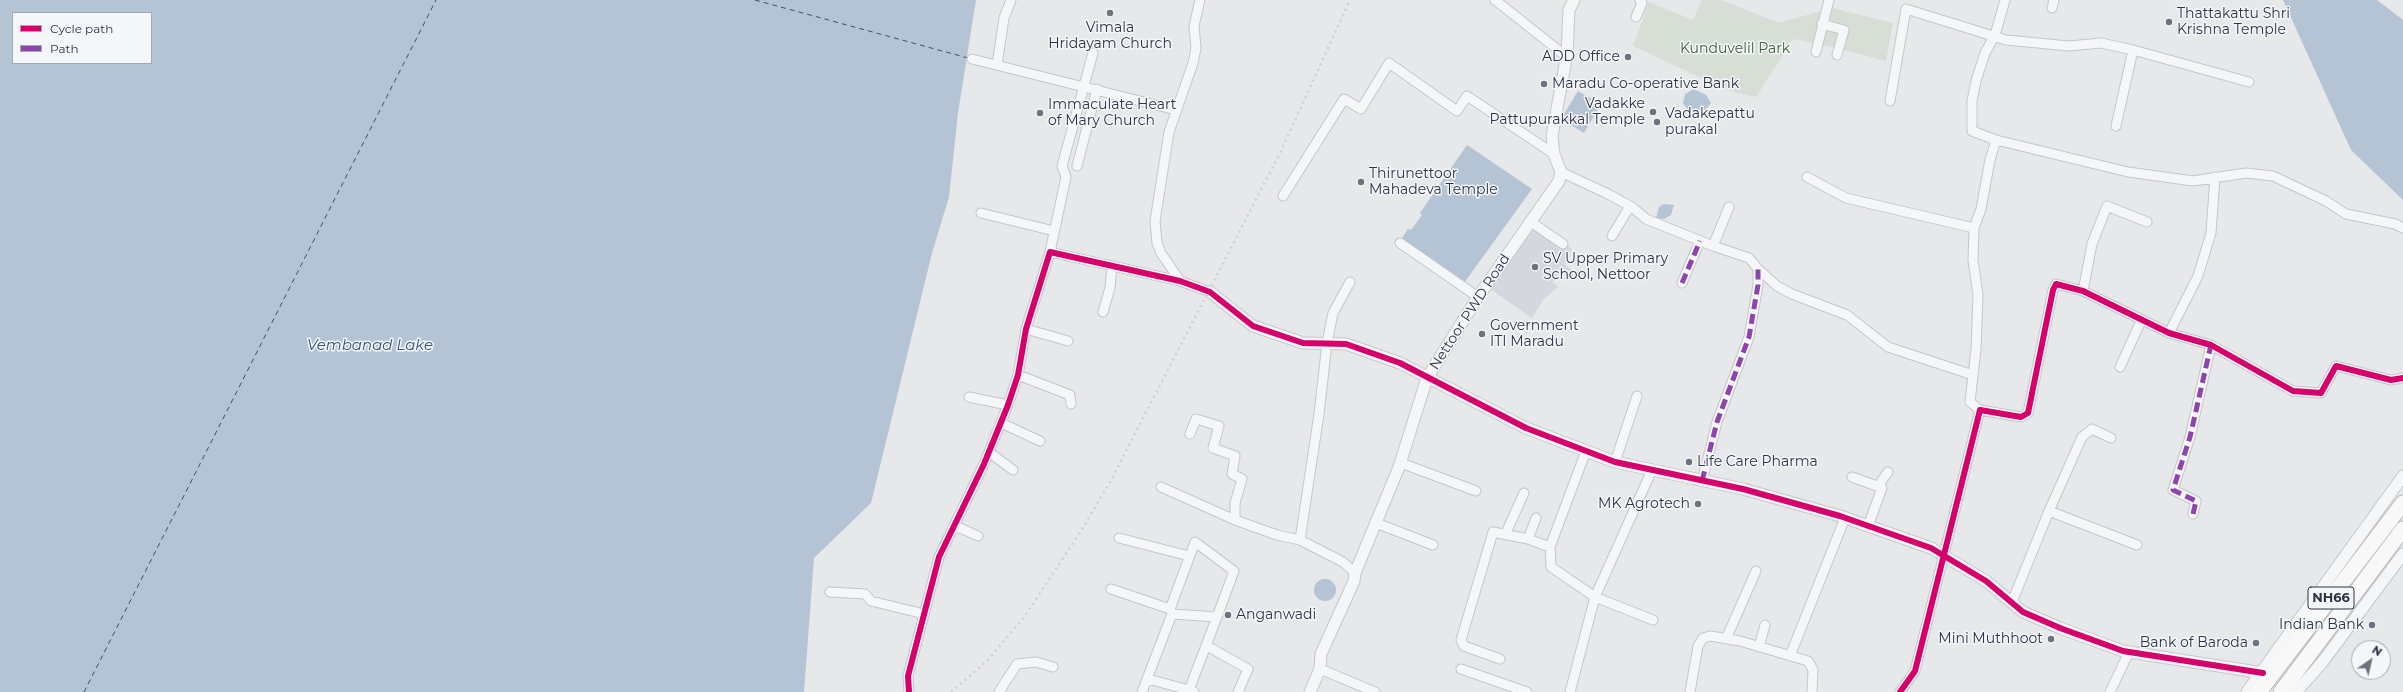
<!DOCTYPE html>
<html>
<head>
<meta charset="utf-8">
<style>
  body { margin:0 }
  #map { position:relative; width:2403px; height:692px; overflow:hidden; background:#e6e8ea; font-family:Montserrat,sans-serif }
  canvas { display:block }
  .legend { position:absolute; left:12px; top:12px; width:140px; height:52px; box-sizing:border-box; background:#f4f6f9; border:1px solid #a4a8b1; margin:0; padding:5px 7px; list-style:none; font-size:12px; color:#2b3445 }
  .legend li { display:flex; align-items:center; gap:8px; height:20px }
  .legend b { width:20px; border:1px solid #a4a8b1 }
  .north { position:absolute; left:2351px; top:640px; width:40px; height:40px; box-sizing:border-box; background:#f4f6f9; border:1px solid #a4a8b1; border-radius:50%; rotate:34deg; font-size:11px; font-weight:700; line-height:16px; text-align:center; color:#2b3445 }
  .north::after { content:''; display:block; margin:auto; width:14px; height:18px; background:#6c737f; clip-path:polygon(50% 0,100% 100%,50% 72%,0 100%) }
</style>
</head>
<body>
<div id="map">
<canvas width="2403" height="692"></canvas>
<ul class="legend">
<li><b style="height:5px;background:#d6006c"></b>Cycle path</li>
<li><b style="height:5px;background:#8e44ad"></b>Path</li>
</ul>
<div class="north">N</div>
</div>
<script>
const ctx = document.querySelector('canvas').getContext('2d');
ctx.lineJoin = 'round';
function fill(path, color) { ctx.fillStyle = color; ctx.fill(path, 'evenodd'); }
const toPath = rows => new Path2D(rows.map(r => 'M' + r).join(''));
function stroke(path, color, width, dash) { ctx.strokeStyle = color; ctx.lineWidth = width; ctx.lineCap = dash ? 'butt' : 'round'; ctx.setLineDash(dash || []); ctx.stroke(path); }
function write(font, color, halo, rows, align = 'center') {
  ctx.font = font + ' Montserrat,sans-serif'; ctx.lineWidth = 3; ctx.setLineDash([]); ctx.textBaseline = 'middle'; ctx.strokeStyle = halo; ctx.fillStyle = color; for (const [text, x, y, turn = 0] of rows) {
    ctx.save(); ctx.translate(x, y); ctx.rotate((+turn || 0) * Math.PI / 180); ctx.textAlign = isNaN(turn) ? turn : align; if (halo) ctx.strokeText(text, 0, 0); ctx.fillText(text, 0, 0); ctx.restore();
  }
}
fill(toPath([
  [1530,218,1572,249,1564,264,1572,270,1568,272,1563,270,1552,282,1558,287,1544,299,1532,318,1490,289]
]), '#d4d7dd');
fill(toPath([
  [1702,0,1721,0,1779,23,1832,8,1893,23,1886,61,1825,45,1793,39,1756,97,1727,90,1633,46,1649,2,1693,20]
]), '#d6ded6');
fill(toPath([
  [0,0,976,0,958,113,949,197,932,253,871,503,814,558,804,692,0,692],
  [13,13,151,13,151,63,13,63],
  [2283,0,2377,0,2403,20,2403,200,2351,150],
  [1694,89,1706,95,1711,103,1699,118,1689,112,1683,103,1685,94],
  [1578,91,1601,104,1584,133,1561,119],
  [1467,145,1532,189,1464,283,1402,238,1408,229,1411,230,1422,215,1420,213],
  [1664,204,1674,205,1671,215,1664,219,1656,218,1659,207],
  '1314 590a11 11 0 1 1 22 0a11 11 0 1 1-22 0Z'
]), '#b4c4d5');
stroke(toPath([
  [755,0,968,58],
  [84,692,436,0]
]), '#34527a', 1, [5, 4]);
const minor = toPath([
  [1495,0,1567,57],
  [2052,8,2054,0],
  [1636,17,1642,3,1640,0],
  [1822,24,1844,30,1837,55],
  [1816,52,1829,0],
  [972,59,1176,110],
  [997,65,1004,18,1011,0],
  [1890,101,1906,9,2006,40,2069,46,2101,43,2133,50,2249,82],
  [2116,126,2133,50],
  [1996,140,2128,172,2193,181,2246,173,2273,176,2326,201,2346,214,2395,224,2403,228],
  [1077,166,1097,89],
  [1561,172,1608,194,1632,207,1646,219,1713,246,1749,258,1758,269,1777,286,1792,294,1847,315,1888,347,1973,375],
  [1807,177,1846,198,1974,228],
  [1283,196,1344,99,1361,109,1389,63,1457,111,1467,96,1554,154],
  [981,213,1054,231],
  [1531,222,1563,244],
  [1612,236,1630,206],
  [1400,243,1478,297],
  [1713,246,1729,207],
  [1050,252,1066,177,1062,166,1093,53],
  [1180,281,1161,253,1157,243,1155,221,1169,132,1193,63,1196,48,1194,26,1200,0],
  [1350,282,1333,313,1327,343,1319,414,1300,540,1343,562,1355,573],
  [1682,283,1700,241],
  [2083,291,2092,244,2107,206,2147,222],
  [1103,312,1110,288,1112,266],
  [1026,329,1068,341],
  [2169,333,2198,276,2211,233,2215,177],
  [2120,367,2141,321],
  [1018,375,1070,395,1071,404],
  [969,397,1008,405],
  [1980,410,1970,402,1976,349,1978,295,1973,260,1974,228,1981,209,1990,160,1996,140,1972,131,1972,101,1976,81,1985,53,1995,35,2005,0],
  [1001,423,1040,441],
  [1190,434,1196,419,1219,426,1213,448,1235,456,1232,474,1242,479,1235,503,1235,520],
  [1586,451,1550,547,1551,567,1595,597,1653,620],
  [989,452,1013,470],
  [1615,462,1637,396],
  [1401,463,1476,491],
  [1852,477,1882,488,1868,526],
  [1702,481,1717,422,1749,337,1758,285,1758,269],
  [1878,486,1888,472],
  [1161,487,1235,520,1277,535,1300,540],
  [2049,511,2137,545],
  [2193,514,2196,501,2173,490,2190,437,2211,345],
  [1376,523,1433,545],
  [953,529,960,528,978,536],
  [1505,535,1524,493],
  [1119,538,1189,556],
  [1528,539,1536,518],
  [1111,589,1170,609,1172,614,1217,617,1189,690,1194,692],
  [830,592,865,594,871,601,924,614],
  [2012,602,2049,511,2082,437,2092,429,2111,438],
  [1170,609,1195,542,1234,571,1217,617],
  [1726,639,1756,571],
  [1207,646,1248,669,1238,692],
  [1759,647,1765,625],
  [1790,656,1845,518],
  [1500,659,1464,646,1461,640,1493,532,1528,539,1550,547],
  [1320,669,1375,692],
  [1461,669,1527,692],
  [1148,679,1189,690],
  [909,692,908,676,939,557,984,464,1008,405,1018,375,1026,329,1050,252,1180,281,1210,292],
  [999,692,1017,664,1036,662,1053,667],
  [1142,692,1172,614],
  [1570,692,1595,597,1652,470],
  [1690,692,1698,646,1703,638,1710,636,1740,641,1808,661,1813,670,1812,692],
  [1900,692,1915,671,1980,410,2021,417,2028,413,2053,290,2056,284,2083,291,2169,333,2211,345,2293,391,2321,393,2336,366,2391,380,2403,378],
  [2110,692,2129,652]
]);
const tertiary = toPath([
  [1210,292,1253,326,1303,343,1346,344,1400,363,1526,428,1615,462,1743,489,1840,516,1931,548,1986,581,2023,612,2060,628,2123,651,2263,673],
  [1310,692,1320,669,1321,654,1354,581,1355,573,1399,467,1427,378,1478,297,1559,181,1561,172,1554,154,1552,136,1567,54,1569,10,1574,0],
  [2247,692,2403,476],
  [2296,692,2321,664,2403,554]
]);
const trunk = toPath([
  [2259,692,2403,503],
  [2281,692,2403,529]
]);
stroke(minor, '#c4c6c8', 11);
stroke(tertiary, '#c4c6c8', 13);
stroke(trunk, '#b8bbbf', 17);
stroke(minor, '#f5f6f7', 9);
stroke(tertiary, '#f5f6f7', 11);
stroke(trunk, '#f8f8f8', 15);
stroke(toPath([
  [951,692,987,661,1024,617,1081,531,1110,482,1280,153,1350,0]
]), '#cecfd2', 2.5, [2, 4]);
stroke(toPath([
  [1682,283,1700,241],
  [1702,481,1717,422,1749,337,1758,285,1758,269],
  [2193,514,2196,501,2173,490,2190,437,2211,345]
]), '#8e44ad', 5, [10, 5]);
stroke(toPath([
  [909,692,908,676,939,557,984,464,1008,405,1018,375,1026,329,1050,252,1180,281,1210,292,1253,326,1303,343,1346,344,1400,363,1526,428,1615,462,1743,489,1840,516,1931,548,1986,581,2023,612,2060,628,2123,651,2263,673],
  [1900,692,1915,671,1980,410,2021,417,2028,413,2053,290,2056,284,2083,291,2169,333,2211,345,2293,391,2321,393,2336,366,2391,380,2403,378]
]), '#d6006c', 6);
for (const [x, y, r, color] of [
  [1110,13,4,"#6c737f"],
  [2169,22,4,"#6c737f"],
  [1628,57,4,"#6c737f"],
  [1544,84,4,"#6c737f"],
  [1653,112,4,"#6c737f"],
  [1040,113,4,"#6c737f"],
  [1657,122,4,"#6c737f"],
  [1361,182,4,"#6c737f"],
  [1535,267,4,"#6c737f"],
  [1482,334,4,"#6c737f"],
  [1689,462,4,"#6c737f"],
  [1698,504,4,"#6c737f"],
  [1228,615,4,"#6c737f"],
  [2372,625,4,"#6c737f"],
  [2051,639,4,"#6c737f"],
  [2256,643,4,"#6c737f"]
]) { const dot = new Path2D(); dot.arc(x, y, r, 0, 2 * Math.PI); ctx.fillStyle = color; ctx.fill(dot); stroke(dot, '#f4f6f9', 1.5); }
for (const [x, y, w] of [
  [2331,598,46]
]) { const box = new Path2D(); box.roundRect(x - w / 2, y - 11, w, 22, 3); ctx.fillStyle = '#f4f6f9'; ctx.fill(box); stroke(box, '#2b3445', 1); }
write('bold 13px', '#2b3445', null, [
  ["NH66",2331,598]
]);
write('14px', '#2b3445', '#f4f6f9', [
  ["Thattakattu Shri",2177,14],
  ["Krishna Temple",2177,30],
  ["Vimala",1110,28,"center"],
  ["Hridayam Church",1110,44,"center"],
  ["ADD Office",1620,57,"right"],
  ["Maradu Co-operative Bank",1552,84],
  ["Vadakke",1645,104,"right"],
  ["Pattupurakkal Temple",1645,120,"right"],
  ["Immaculate Heart",1048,105],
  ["of Mary Church",1048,121],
  ["Vadakepattu",1665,114],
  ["purakal",1665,130],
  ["Thirunettoor",1369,174],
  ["Mahadeva Temple",1369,190],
  ["SV Upper Primary",1543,259],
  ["School, Nettoor",1543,275],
  ["Government",1490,326],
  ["ITI Maradu",1490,342],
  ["Life Care Pharma",1697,462],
  ["MK Agrotech",1690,504,"right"],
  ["Anganwadi",1236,615],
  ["Indian Bank",2364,625,"right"],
  ["Mini Muthhoot",2043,639,"right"],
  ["Bank of Baroda",2248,643,"right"]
], 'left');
write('14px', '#3f6138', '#f4f6f9', [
  ["Kunduvelil Park",1735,49]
]);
write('14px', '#2b3445', '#f4f6f9', [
  ["Nettoor PWD Road",1470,312,-57]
]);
write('italic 15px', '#34527a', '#f4f6f9', [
  ["Vembanad Lake",370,346]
]);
</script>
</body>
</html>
